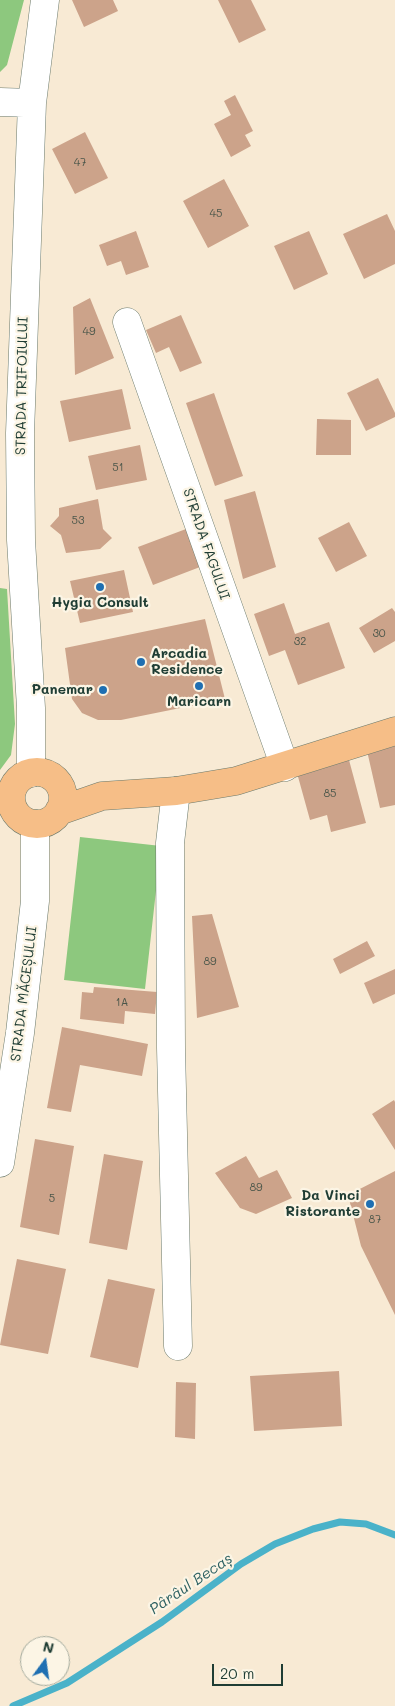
<!DOCTYPE html>
<html>
<head>
<meta charset="utf-8">
<style>
  body { margin:0 }
  #map { position:relative; width:395px; height:1706px; overflow:hidden; background:#f8ead4; font-family:Mali,sans-serif }
  canvas { display:block }
  .north { position:absolute; left:20px; top:1636px; width:50px; height:50px; box-sizing:border-box; background:#fcf5e5; border:1px solid #a4ab9e; border-radius:50%; rotate:14deg; font-size:14px; font-weight:700; line-height:20px; text-align:center; color:#1f3d34 }
  .north::after { content:''; display:block; margin:auto; width:18px; height:22px; background:#1f6fb2; clip-path:polygon(50% 0,100% 100%,50% 72%,0 100%) }
  .scale { position:absolute; left:212px; top:1664px; width:71px; height:22px; box-sizing:border-box; border:2px solid #1f3d34; border-top:0; padding-left:6px; font-size:15px; line-height:18px; white-space:nowrap; color:#1f3d34; -webkit-text-stroke:4px #fcf5e5; paint-order:stroke }
</style>
</head>
<body>
<div id="map">
<canvas width="395" height="1706"></canvas>
<div class="north">N</div>
<div class="scale">20 m</div>
</div>
<script>
const ctx = document.querySelector('canvas').getContext('2d');
ctx.lineJoin = 'round';
function fill(path, color) { ctx.fillStyle = color; ctx.fill(path, 'evenodd'); }
const toPath = rows => new Path2D(rows.map(r => 'M' + r).join(''));
function stroke(path, color, width, dash) { ctx.strokeStyle = color; ctx.lineWidth = width; ctx.lineCap = dash ? 'butt' : 'round'; ctx.setLineDash(dash || []); ctx.stroke(path); }
function write(font, color, halo, rows, align = 'center') {
  ctx.font = font + ' Mali,sans-serif'; ctx.lineWidth = 4.5; ctx.setLineDash([]); ctx.textBaseline = 'middle'; ctx.strokeStyle = halo; ctx.fillStyle = color; for (const [text, x, y, turn = 0] of rows) {
    ctx.save(); ctx.translate(x, y); ctx.rotate((+turn || 0) * Math.PI / 180); ctx.textAlign = isNaN(turn) ? turn : align; if (halo) ctx.strokeText(text, 0, 0); ctx.fillText(text, 0, 0); ctx.restore();
  }
}
fill(toPath([
  [0,0,24,0,7,65,0,72],
  [0,588,7,589,15,724,11,755,0,770],
  [80,837,161,846,145,989,64,980]
]), '#8dc87e');
stroke(toPath([
  [13,1706,67,1683,162,1622,241,1564,275,1544,313,1529,340,1522,366,1524,395,1535]
]), '#4ab2c9', 7);
fill(toPath([
  [72,0,113,0,118,11,84,27],
  [218,0,251,0,266,30,239,43],
  [235,95,253,131,245,135,251,146,231,157,214,124,231,115,224,101],
  [85,132,108,178,75,194,52,149],
  [224,179,249,226,208,248,183,201],
  [387,214,395,231,395,264,364,279,343,234],
  [136,231,149,267,126,275,121,261,107,266,99,245],
  [309,231,328,274,294,290,274,246],
  [90,298,114,358,75,375,73,307],
  [181,315,202,363,180,372,169,347,156,353,146,330],
  [378,378,395,413,395,417,366,431,347,393],
  [122,389,131,429,69,442,60,401],
  [214,393,243,476,215,486,186,403],
  [317,419,351,420,351,455,316,455],
  [140,445,147,480,96,490,88,456],
  [255,491,276,567,243,579,224,500],
  [98,499,103,529,112,538,100,549,66,553,61,535,50,526,59,516,59,508],
  [349,522,367,556,336,572,318,538],
  [186,529,200,567,153,585,138,547],
  [124,570,133,612,80,623,70,581],
  [284,603,295,634,329,622,345,668,298,685,285,650,269,656,254,614],
  [392,608,395,612,395,641,374,653,359,628],
  [205,619,225,699,121,720,98,720,82,713,72,699,65,648],
  [395,735,395,805,380,808,365,742],
  [349,760,366,823,331,832,327,815,310,820,297,773],
  [212,914,239,1007,197,1018,192,916],
  [367,941,375,956,340,974,333,959],
  [395,969,395,994,373,1004,364,983],
  [94,987,157,992,155,1014,125,1011,124,1024,80,1019,82,992,93,993],
  [62,1027,148,1044,142,1076,80,1065,71,1112,47,1108],
  [394,1100,395,1102,395,1150,372,1114],
  [35,1139,74,1146,59,1235,20,1227],
  [104,1154,143,1161,127,1250,89,1243],
  [246,1156,259,1178,277,1170,292,1198,256,1214,240,1208,215,1173],
  [395,1171,395,1315,361,1246,348,1195],
  [17,1259,66,1269,48,1354,0,1345],
  [108,1279,155,1289,138,1368,90,1357],
  [339,1371,342,1426,254,1431,250,1376],
  [176,1382,196,1383,195,1439,175,1437]
]), '#cca38a');
const minor = toPath([
  [0,102,32,103],
  [127,322,285,767],
  [31,773,31,708,21,540,20,433,32,103,45,0],
  [176,791,170,843,171,1048,178,1346],
  [0,1163,20,1033,35,901,35,824]
]);
const major = toPath([
  '11 798a26 26 0 1 1 52 0a26 26 0 1 1-52 0Z',
  [59,811,102,796,176,791,236,781,395,731]
]);
stroke(minor, '#6b7a6c', 29);
stroke(major, '#6b7a6c', 29);
stroke(minor, '#fff', 28);
stroke(major, '#f6be87', 28);
for (const [x, y, r, color] of [
  [100,587,5,"#1f6fb2"],
  [141,662,5,"#1f6fb2"],
  [199,686,5,"#1f6fb2"],
  [103,690,5,"#1f6fb2"],
  [370,1204,5,"#1f6fb2"]
]) { const dot = new Path2D(); dot.arc(x, y, r, 0, 2 * Math.PI); ctx.fillStyle = color; ctx.fill(dot); stroke(dot, '#fcf5e5', 2); }
write('11px', '#4a564a', null, [
  ["47",80,163],
  ["45",216,214],
  ["49",89,332],
  ["51",118,468],
  ["53",78,521],
  ["30",379,634],
  ["32",300,642],
  ["85",330,794],
  ["89",210,962],
  ["1A",122,1003],
  ["89",256,1188],
  ["5",52,1199],
  ["87",375,1220]
]);
write('14px', '#1f3d34', '#fcf5e5', [
  ["STRADA TRIFOIULUI",22,386,-89],
  ["STRADA FAGULUI",206,544,71],
  ["STRADA MĂCEȘULUI",24,994,-83]
]);
write('bold 14px', '#1f3d34', '#fcf5e5', [
  ["Hygia Consult",100,603],
  ["Arcadia",151,654,"left"],
  ["Residence",151,670,"left"],
  ["Panemar",93,690,"right"],
  ["Maricarn",199,702],
  ["Da Vinci",360,1196,"right"],
  ["Ristorante",360,1212,"right"]
]);
write('italic 15px', '#2c6061', '#fcf5e5', [
  ["Pârâul Becaș",191,1584,-34]
]);
</script>
</body>
</html>
